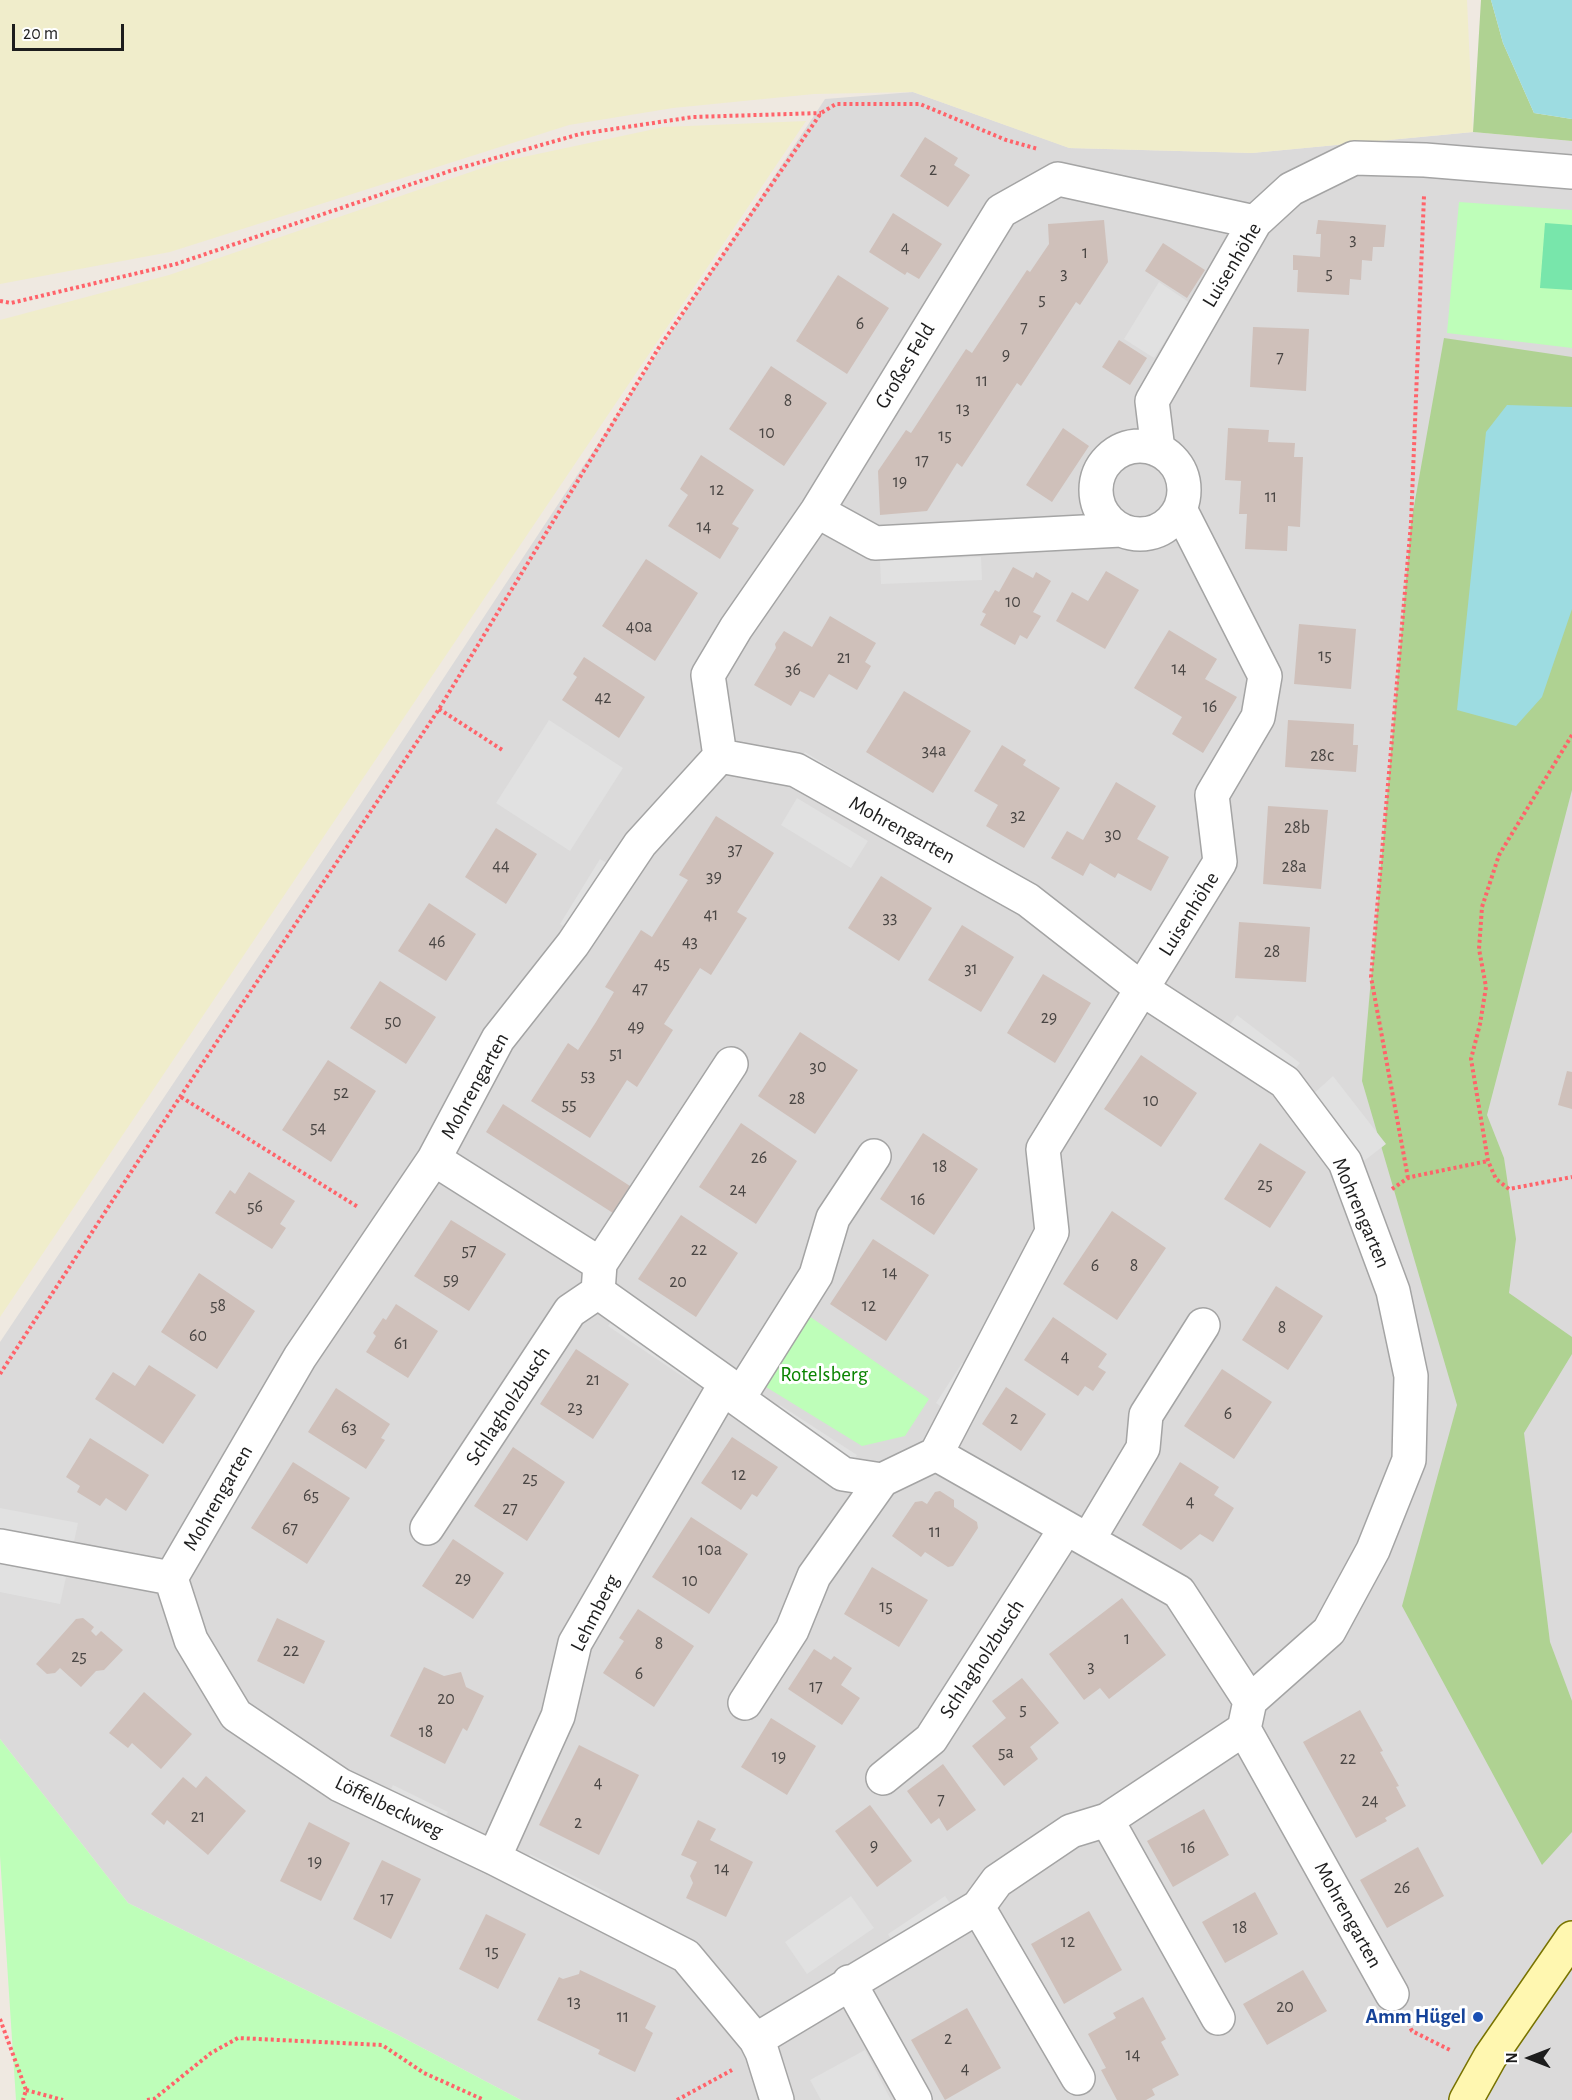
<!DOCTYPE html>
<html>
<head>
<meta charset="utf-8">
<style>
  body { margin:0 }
  #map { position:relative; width:1572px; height:2100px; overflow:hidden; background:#efe9e1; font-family:"Alegreya Sans",sans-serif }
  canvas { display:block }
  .north { position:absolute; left:1500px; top:2028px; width:60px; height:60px; -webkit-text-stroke:4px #fff; paint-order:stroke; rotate:270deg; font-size:16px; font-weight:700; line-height:24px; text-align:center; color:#1d1d1d }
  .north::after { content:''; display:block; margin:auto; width:21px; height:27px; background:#1d1d1d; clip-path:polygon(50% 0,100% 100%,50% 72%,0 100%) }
  .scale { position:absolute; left:12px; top:24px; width:112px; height:27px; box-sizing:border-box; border:3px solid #1d1d1d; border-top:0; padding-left:8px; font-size:18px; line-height:21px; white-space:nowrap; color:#1d1d1d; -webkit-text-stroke:4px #fff; paint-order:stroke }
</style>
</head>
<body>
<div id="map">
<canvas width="1572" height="2100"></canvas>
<div class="north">N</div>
<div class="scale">20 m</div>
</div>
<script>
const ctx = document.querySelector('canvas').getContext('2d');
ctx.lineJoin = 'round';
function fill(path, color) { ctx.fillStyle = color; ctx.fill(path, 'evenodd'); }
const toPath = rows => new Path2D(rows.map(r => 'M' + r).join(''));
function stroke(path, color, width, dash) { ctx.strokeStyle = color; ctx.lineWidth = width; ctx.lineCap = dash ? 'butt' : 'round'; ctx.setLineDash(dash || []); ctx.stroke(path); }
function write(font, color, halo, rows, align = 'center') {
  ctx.font = font + ' "Alegreya Sans",sans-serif'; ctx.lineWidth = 6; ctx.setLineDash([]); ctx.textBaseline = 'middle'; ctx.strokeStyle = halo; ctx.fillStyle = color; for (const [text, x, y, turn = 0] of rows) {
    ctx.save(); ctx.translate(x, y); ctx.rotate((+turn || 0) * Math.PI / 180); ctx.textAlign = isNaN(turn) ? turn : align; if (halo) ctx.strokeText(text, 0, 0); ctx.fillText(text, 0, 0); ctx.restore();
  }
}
fill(toPath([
  [913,92,1070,148,1252,153,1473,132,1572,141,1572,2100,521,2100,398,2035,128,1903,0,1739,0,1342,360,805,825,99]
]), '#dbdada');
fill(toPath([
  [0,0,1467,0,1473,132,1252,153,1069,148,913,92,814,94,673,108,569,125,170,252,0,284],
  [806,121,0,1317,0,320,169,275,500,162,664,127]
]), '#f0edcb');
fill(toPath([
  [1481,0,1491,0,1503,43,1534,113,1572,119,1572,141,1473,132],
  [1444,338,1572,357,1572,790,1487,1115,1504,1158,1516,1239,1509,1293,1572,1337,1572,1354,1524,1433,1550,1642,1572,1701,1572,1832,1542,1865,1402,1606,1457,1405,1362,1081,1411,523]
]), '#afd292');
fill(toPath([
  [1459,202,1572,210,1572,348,1447,333],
  [809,1316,929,1399,905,1436,862,1446,766,1387],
  [0,1739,128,1903,398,2035,521,2100,16,2100,0,1856]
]), '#befeb9');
fill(toPath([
  [1545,223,1572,225,1572,290,1540,288]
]), '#78e6ab');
fill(toPath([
  [1159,282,1190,303,1154,358,1124,339],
  [981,557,982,580,881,584,880,560],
  [549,720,623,768,570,851,496,803],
  [805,752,875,795,869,807,799,763],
  [797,798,868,841,851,868,781,825],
  [600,859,612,866,572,931,560,924],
  [1237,1015,1300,1063,1292,1073,1229,1026],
  [1333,1076,1386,1144,1364,1161,1312,1095],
  [615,1316,695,1371,689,1381,608,1326],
  [962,1363,971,1368,946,1410,936,1403],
  [780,1405,857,1455,851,1465,773,1415],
  [0,1508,78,1523,72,1551,0,1536],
  [0,1564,66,1577,60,1604,0,1592],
  [393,1785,448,1812,441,1826,386,1799],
  [530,1854,610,1894,604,1904,525,1865],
  [851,1896,874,1928,807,1974,785,1942],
  [945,1896,952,1906,894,1945,888,1934],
  [865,2050,891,2100,821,2100,810,2080]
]), '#e1e1e1');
fill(toPath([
  [1491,0,1572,0,1572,119,1534,113,1503,43],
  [1507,405,1572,407,1572,609,1542,697,1516,726,1457,710,1486,432]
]), '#9ddce1');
fill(toPath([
  [925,137,958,158,954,165,970,175,948,207,900,176],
  [893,213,942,244,919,279,907,272,905,275,869,252],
  [1104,220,1108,262,1080,305,1076,302,1021,386,1017,383,962,467,957,463,927,511,880,515,878,471,906,430,911,433,966,349,972,353,1027,270,1030,272,1049,244,1048,224],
  [1318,220,1386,225,1384,247,1373,247,1372,261,1362,260,1361,280,1350,279,1349,295,1297,292,1298,270,1293,270,1293,255,1320,257,1321,234,1316,234],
  [1163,243,1205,270,1187,298,1145,271],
  [838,275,889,308,847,374,796,341],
  [1253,327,1309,329,1306,391,1250,387],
  [1119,340,1147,358,1130,385,1102,367],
  [771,366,827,403,784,466,729,429],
  [1063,428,1089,446,1052,502,1026,485],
  [1228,428,1269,430,1268,442,1295,443,1294,457,1303,457,1300,527,1288,526,1287,551,1245,549,1247,514,1239,514,1241,481,1225,480],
  [701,455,754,490,732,524,739,528,720,559,668,526,688,495,680,489],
  [646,559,698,593,655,661,602,626],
  [1013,567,1033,578,1036,572,1051,581,1033,612,1041,616,1027,639,1020,635,1015,645,980,625,986,614,982,612,995,590,999,592],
  [1106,571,1139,590,1105,649,1056,621,1072,592,1088,601],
  [830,616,876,643,865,662,871,666,857,690,829,674,814,698,800,691,791,706,754,685,776,648,775,644,784,631,812,647],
  [1299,624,1356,629,1351,689,1294,684],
  [1169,630,1217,659,1205,679,1237,697,1203,753,1172,734,1182,717,1134,688],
  [584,657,645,697,619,738,562,700,577,677,573,674],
  [904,691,971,731,933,793,866,752],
  [1288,720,1354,724,1353,745,1358,745,1356,772,1285,767],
  [1002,745,1026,760,1023,765,1060,788,1024,848,986,826,998,805,974,791],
  [1116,782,1156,806,1137,839,1169,857,1151,891,1118,873,1115,878,1090,863,1083,876,1051,858,1067,831,1083,840],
  [1268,806,1328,810,1321,889,1263,884],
  [716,816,774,853,737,912,747,918,711,975,700,968,664,1024,673,1030,637,1087,627,1080,590,1138,531,1101,568,1043,578,1050,596,1022,614,992,605,987,641,930,652,937,688,880,679,875],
  [496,828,537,854,506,904,465,877],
  [881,876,932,908,899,961,848,928],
  [429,903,476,934,446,981,398,951],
  [1239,922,1310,927,1306,982,1235,978],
  [962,925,1014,957,981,1012,928,980],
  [1043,974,1091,1003,1055,1063,1007,1033],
  [380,981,436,1017,406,1064,350,1028],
  [800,1032,858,1070,815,1134,758,1096],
  [1141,1055,1197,1093,1161,1147,1104,1109],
  [328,1060,376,1091,331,1162,282,1130],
  [1567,1071,1572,1072,1572,1109,1558,1105],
  [503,1104,630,1186,613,1213,486,1132],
  [741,1123,797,1161,756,1224,699,1187],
  [923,1133,978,1169,934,1235,880,1199],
  [1260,1143,1306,1172,1270,1228,1224,1199],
  [249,1172,295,1201,280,1224,286,1228,272,1249,215,1213,230,1190,235,1194],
  [1112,1211,1166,1248,1117,1320,1063,1284],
  [681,1215,738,1253,696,1317,638,1279],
  [451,1220,506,1254,469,1311,414,1276],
  [873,1239,929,1275,886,1341,830,1304],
  [199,1273,255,1311,217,1369,161,1332],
  [1276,1286,1323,1316,1288,1370,1242,1340],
  [396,1304,438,1331,408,1378,366,1352,376,1336,373,1333,383,1318,386,1320],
  [1053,1317,1107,1354,1098,1367,1106,1372,1093,1391,1085,1386,1078,1396,1024,1360],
  [576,1349,629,1384,593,1439,540,1404],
  [149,1365,196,1395,163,1444,95,1399,113,1372,135,1386],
  [1222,1369,1272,1402,1234,1459,1184,1426],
  [1006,1387,1046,1414,1021,1451,982,1424],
  [336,1388,390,1424,381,1438,385,1440,366,1469,308,1432],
  [732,1437,778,1467,757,1497,752,1494,741,1510,701,1483],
  [90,1438,149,1475,126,1511,106,1498,100,1506,77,1492,80,1486,66,1477],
  [513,1447,565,1482,527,1541,474,1506],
  [293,1462,350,1498,307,1564,251,1528],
  [1180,1462,1219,1487,1214,1495,1234,1508,1213,1542,1200,1534,1181,1550,1142,1525],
  [940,1491,954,1500,954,1507,977,1522,978,1528,953,1566,948,1567,925,1552,921,1557,892,1536,915,1502,922,1501,927,1504,935,1492],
  [691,1517,748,1554,709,1614,652,1577],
  [453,1539,504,1573,473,1619,422,1586],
  [872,1567,928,1600,899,1647,844,1614],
  [1122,1598,1166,1655,1109,1699,1100,1688,1084,1700,1049,1654],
  [638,1609,694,1646,654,1707,603,1673,624,1641,619,1638],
  [83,1618,94,1627,91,1631,96,1636,101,1631,123,1650,104,1670,96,1671,81,1687,60,1668,55,1673,47,1674,36,1664,76,1619],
  [277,1618,325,1641,304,1684,257,1661],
  [814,1649,831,1660,834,1656,852,1668,841,1685,860,1698,842,1725,788,1689],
  [424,1667,444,1676,461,1672,466,1687,484,1696,467,1731,463,1728,445,1764,390,1736],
  [1022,1678,1059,1723,1030,1747,1038,1759,1004,1786,972,1746,1006,1718,992,1701],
  [144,1692,192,1734,161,1769,132,1743,128,1748,109,1733],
  [1360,1710,1383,1751,1380,1752,1399,1786,1396,1787,1406,1806,1385,1818,1387,1821,1356,1838,1303,1742],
  [771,1718,816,1746,787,1795,741,1767],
  [579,1745,639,1775,599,1855,539,1825],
  [943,1764,976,1810,947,1831,939,1818,931,1824,907,1791],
  [206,1776,246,1811,208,1855,167,1820,164,1825,151,1814,183,1777,196,1788],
  [870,1805,912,1861,877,1887,835,1831],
  [1204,1809,1229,1855,1173,1887,1147,1841],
  [698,1820,716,1829,710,1840,753,1862,726,1917,686,1898,693,1883,690,1876,697,1862,681,1855],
  [309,1822,350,1843,321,1901,280,1881],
  [1418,1847,1444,1896,1387,1928,1360,1880],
  [382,1860,421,1879,391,1939,353,1919],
  [1255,1892,1278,1934,1225,1963,1202,1922],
  [1089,1911,1122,1970,1064,2004,1031,1944],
  [486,1914,526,1934,498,1989,459,1969],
  [580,1970,656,2006,645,2028,653,2033,635,2072,598,2054,600,2050,537,2020,559,1977,563,1979,579,1974],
  [1303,1970,1327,2011,1267,2045,1243,2004],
  [1143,1997,1166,2039,1161,2042,1179,2075,1152,2089,1155,2095,1146,2100,1117,2100,1101,2070,1106,2068,1088,2034,1116,2018,1113,2013],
  [967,2008,1001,2068,945,2100,911,2040]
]), '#cfc0ba');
const street = toPath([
  '1096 490a44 44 0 1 1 88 0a44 44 0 1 1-88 0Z',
  [1158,450,1152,401,1255,222,1291,189,1354,158,1425,160,1572,172],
  [817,511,875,543,1121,530],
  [720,756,708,675,736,628,817,511,1001,211,1058,179,1255,222],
  [434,1159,600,1264,598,1292,726,1383,738,1399,843,1474,882,1480,936,1454,1179,1592,1250,1701],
  [600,1264,731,1064],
  [738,1399,816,1275,833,1218,874,1156],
  [936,1454,1052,1232,1043,1149,1220,862,1212,795,1258,717,1265,676,1180,509],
  [427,1528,570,1311,598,1292],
  [1088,1540,1143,1448,1146,1415,1203,1325],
  [0,1546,171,1578,191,1640,236,1715,340,1785,494,1858,686,1956,756,2040,762,2052,777,2100],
  [171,1578,300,1357,434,1159,498,1039,573,944,640,844,720,756,796,770,1028,900,1142,989,1285,1082,1345,1162,1393,1291,1411,1376,1409,1460,1373,1550,1329,1631,1250,1701,1244,1729,1107,1820,1071,1831,997,1881,978,1907,756,2040],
  [745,1703,792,1630,814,1576,882,1480],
  [1244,1729,1392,1994],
  [883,1778,931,1739,1066,1528],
  [1107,1820,1218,2018],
  [494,1858,558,1716,575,1643,726,1383],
  [978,1907,1078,2078],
  [849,1982,915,2100]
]);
const secondary = toPath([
  [1466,2100,1490,2057,1572,1938]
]);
stroke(street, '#a4a4a4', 36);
stroke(secondary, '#787300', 36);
stroke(toPath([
  [0,301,11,303,176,264,453,170,580,134,693,117,821,113],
  [439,709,504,751],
  [1572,735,1499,855,1482,907,1479,949,1486,987,1480,1024,1471,1059,1488,1161,1496,1179,1509,1189,1572,1177],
  [181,1097,358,1207],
  [1408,1178,1371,977,1411,523,1424,196],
  [1392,1189,1408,1178,1415,1176,1488,1161],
  [0,1374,172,1109,439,709,658,349,821,113,836,104,920,104,1006,140,1038,149],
  [0,2019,26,2090,23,2100],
  [1408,2023,1412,2031,1452,2051],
  [26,2090,63,2100],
  [147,2100,154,2099,211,2053,238,2038,382,2045,424,2073,484,2100],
  [677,2100,732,2070]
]), '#ff636a', 4, [3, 3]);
stroke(street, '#fff', 33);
stroke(secondary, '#fff7b0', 33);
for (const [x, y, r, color] of [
  [1478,2017,6,"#1a4fb4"]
]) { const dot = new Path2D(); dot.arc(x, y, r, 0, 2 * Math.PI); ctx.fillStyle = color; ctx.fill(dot); stroke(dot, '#fff', 2); }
write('18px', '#4a4644', null, [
  ["2",933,170],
  ["3",1353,240],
  ["4",905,248],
  ["1",1085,253],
  ["3",1064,274],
  ["5",1329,274],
  ["5",1042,300],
  ["6",860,324],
  ["7",1024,328],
  ["9",1006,355],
  ["7",1280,358],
  ["11",982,381],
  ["8",788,401],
  ["13",963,409],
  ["10",767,433],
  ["15",945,436],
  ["17",922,461],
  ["19",900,482],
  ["12",717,490],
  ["11",1271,497],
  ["14",704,527],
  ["10",1013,602],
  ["40a",639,627],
  ["15",1325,656],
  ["21",844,658],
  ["14",1179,669],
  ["36",793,670],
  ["42",603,698],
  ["16",1210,707],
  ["34a",934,751],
  ["28c",1322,756],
  ["32",1018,816],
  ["28b",1297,828],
  ["30",1113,835],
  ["37",735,850],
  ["44",501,866],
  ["28a",1294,867],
  ["39",714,877],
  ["41",711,915],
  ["33",890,918],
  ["46",437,942],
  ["43",690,942],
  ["28",1272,952],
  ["45",662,964],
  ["31",971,969],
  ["47",640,989],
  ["29",1049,1018],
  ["50",393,1022],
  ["49",636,1027],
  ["51",616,1054],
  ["30",818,1067],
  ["53",588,1076],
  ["52",341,1093],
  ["28",797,1099],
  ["10",1151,1101],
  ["55",569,1105],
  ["54",318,1128],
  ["26",759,1158],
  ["18",940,1167],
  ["25",1265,1185],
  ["24",738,1190],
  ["16",918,1200],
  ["56",255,1207],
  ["22",699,1250],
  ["57",469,1251],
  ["6",1095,1266],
  ["8",1134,1266],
  ["14",890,1273],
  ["59",451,1280],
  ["20",678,1282],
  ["58",218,1306],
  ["12",869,1306],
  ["8",1282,1328],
  ["60",198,1336],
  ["61",401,1344],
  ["4",1065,1357],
  ["21",593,1380],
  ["23",575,1408],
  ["6",1228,1414],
  ["2",1014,1419],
  ["63",349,1428],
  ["12",739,1475],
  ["25",530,1479],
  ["65",311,1496],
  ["4",1190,1502],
  ["27",510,1509],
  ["67",290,1529],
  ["11",935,1532],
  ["10a",710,1550],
  ["29",463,1579],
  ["10",690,1581],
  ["15",886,1607],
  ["1",1127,1639],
  ["8",659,1644],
  ["22",291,1651],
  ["25",79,1657],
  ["3",1091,1667],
  ["6",639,1674],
  ["17",816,1687],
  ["20",446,1699],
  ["5",1023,1710],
  ["18",426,1732],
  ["5a",1006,1753],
  ["19",779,1757],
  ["22",1348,1759],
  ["4",598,1783],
  ["7",941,1800],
  ["24",1370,1801],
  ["21",198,1817],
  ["2",578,1823],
  ["9",874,1846],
  ["16",1188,1848],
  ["19",315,1862],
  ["14",722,1869],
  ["26",1402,1888],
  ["17",387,1899],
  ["18",1240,1928],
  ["12",1068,1942],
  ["15",492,1952],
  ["13",574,2002],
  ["20",1285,2007],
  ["11",623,2017],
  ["2",948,2039],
  ["14",1133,2055],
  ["4",965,2069]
]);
write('21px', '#1d1d1d', '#fff', [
  ["Luisenhöhe",1232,265,-59],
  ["Großes Feld",905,366,-59],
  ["Mohrengarten",902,830,29],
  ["Luisenhöhe",1189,914,-58],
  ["Mohrengarten",475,1086,-61],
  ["Mohrengarten",1361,1213,67],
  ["Schlagholzbusch",508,1406,-57],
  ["Mohrengarten",218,1498,-60],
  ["Lehmberg",595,1613,-63],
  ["Schlagholzbusch",982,1659,-57],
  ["Löffelbeckweg",389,1807,26],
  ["Mohrengarten",1348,1915,61]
]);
write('21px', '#0a8401', '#fff', [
  ["Rotelsberg",824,1375]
]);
write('bold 21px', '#164399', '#fff', [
  ["Amm Hügel",1466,2017]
], 'right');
</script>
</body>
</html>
